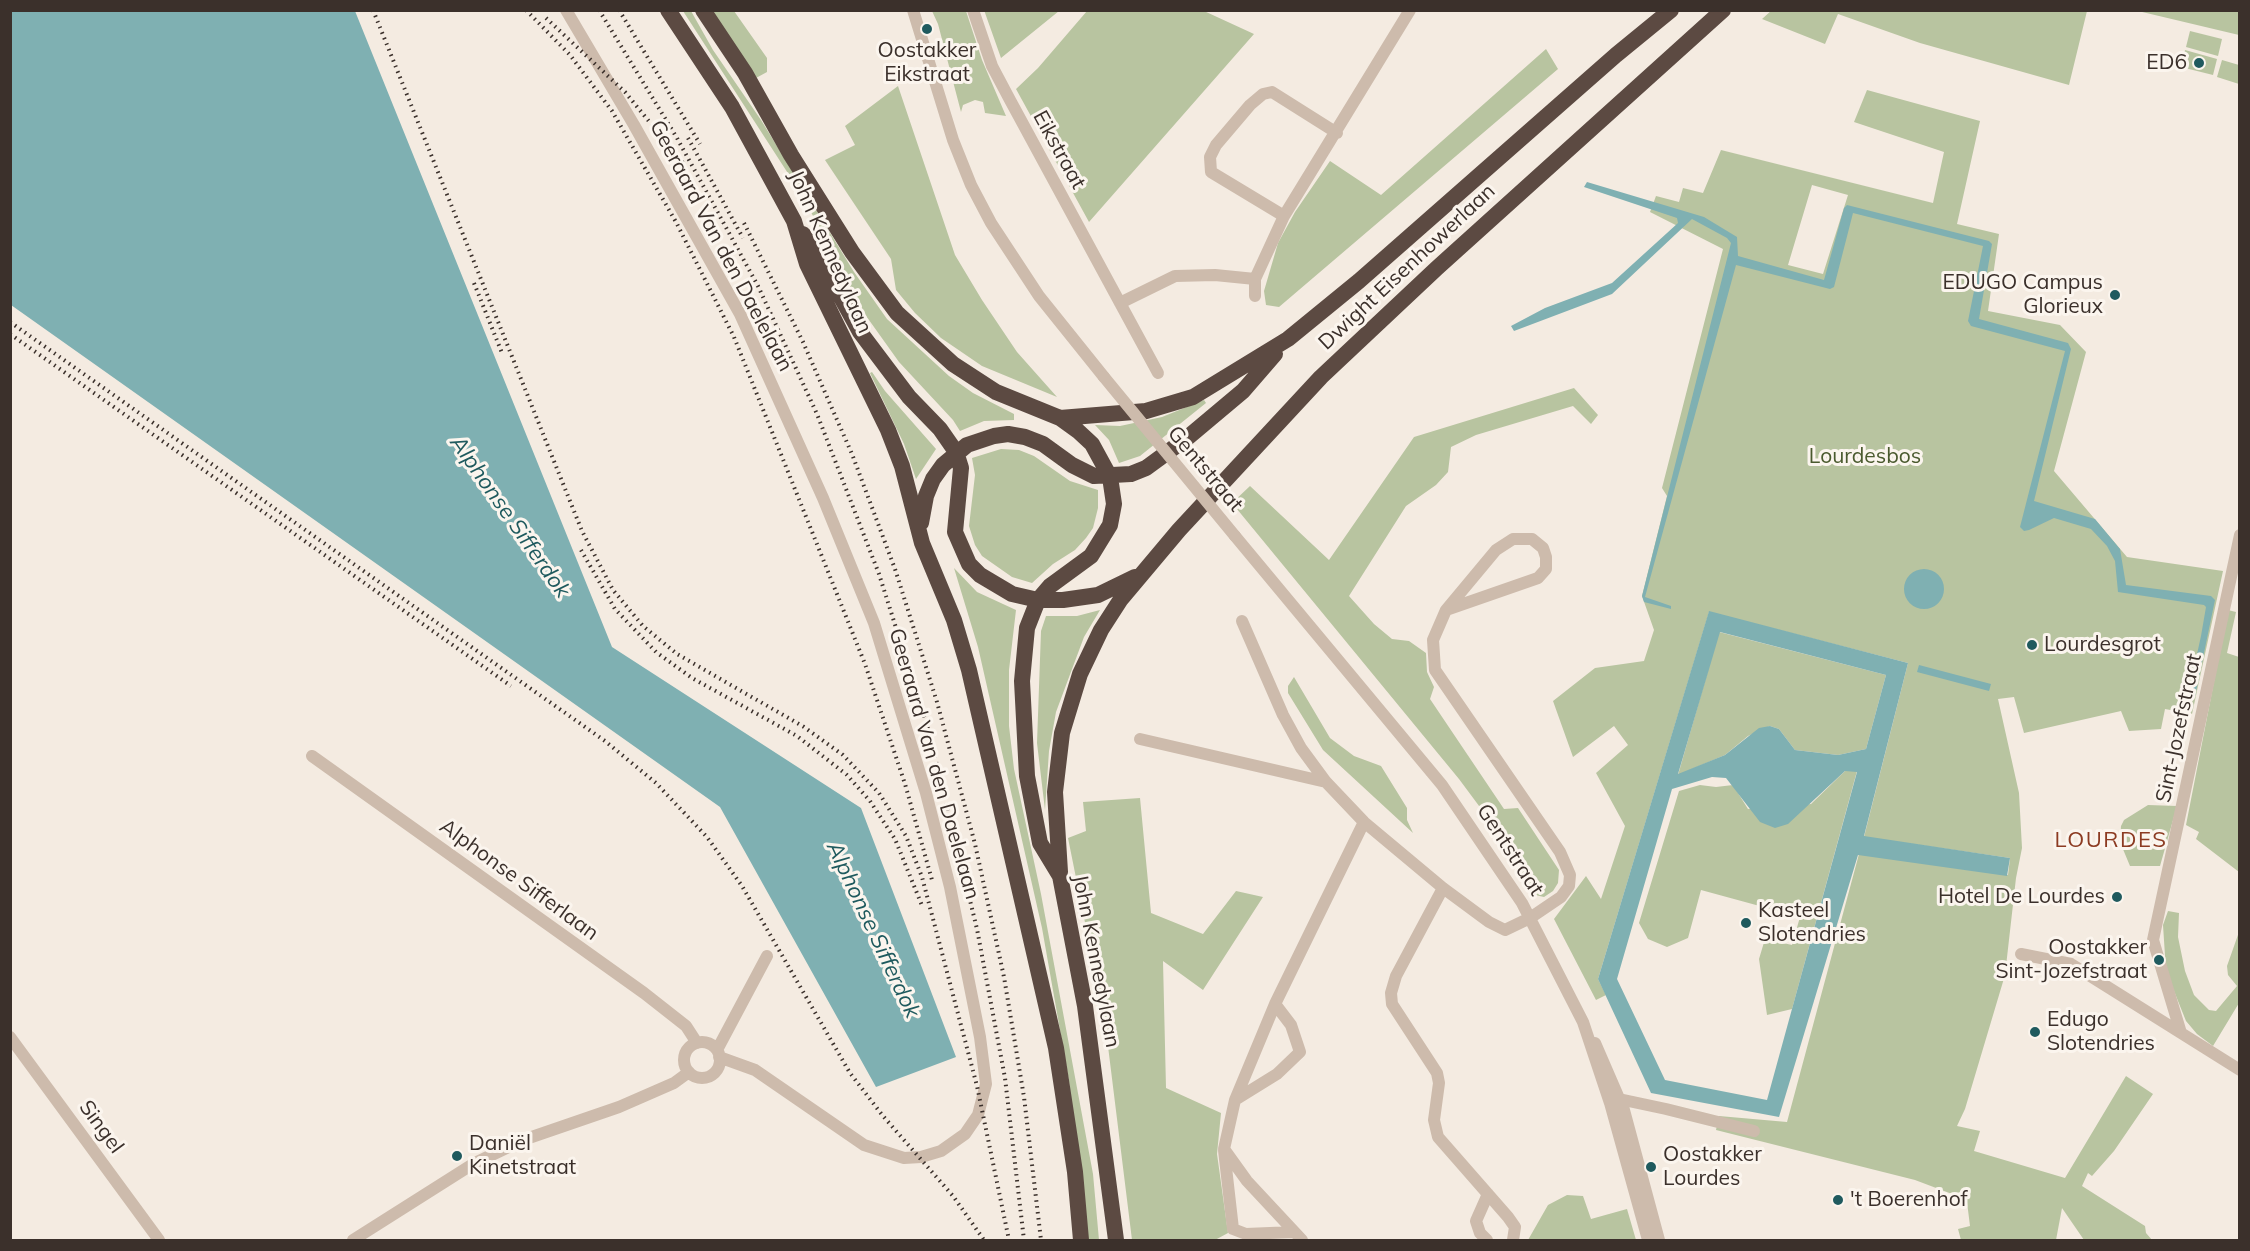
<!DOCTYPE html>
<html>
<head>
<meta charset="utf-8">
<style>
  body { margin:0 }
  #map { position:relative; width:2250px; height:1251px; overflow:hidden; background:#f4ebe1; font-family:Mulish,sans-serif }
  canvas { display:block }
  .frame { position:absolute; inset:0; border:12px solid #3b302b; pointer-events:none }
</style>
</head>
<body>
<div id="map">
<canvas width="2250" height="1251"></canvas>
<div class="frame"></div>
</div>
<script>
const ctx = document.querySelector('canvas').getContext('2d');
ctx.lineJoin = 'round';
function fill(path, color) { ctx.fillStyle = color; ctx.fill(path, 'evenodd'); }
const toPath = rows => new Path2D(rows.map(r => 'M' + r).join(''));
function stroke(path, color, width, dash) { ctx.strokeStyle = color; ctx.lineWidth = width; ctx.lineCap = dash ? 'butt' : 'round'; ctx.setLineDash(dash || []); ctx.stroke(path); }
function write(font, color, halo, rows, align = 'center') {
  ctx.font = font + ' Mulish,sans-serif'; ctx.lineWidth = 6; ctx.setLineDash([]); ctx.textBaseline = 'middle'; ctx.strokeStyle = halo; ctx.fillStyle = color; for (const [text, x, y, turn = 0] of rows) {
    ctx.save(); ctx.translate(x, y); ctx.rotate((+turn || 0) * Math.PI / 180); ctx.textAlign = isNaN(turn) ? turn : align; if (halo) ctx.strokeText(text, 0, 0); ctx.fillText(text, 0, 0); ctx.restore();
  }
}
fill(toPath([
  [984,10,1059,10,1059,11,1001,58],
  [1772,10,2087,10,2087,11,2069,85,1920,43,1838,14,1825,44,1762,19],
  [683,11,691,11,713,50,761,120,854,272,887,319,949,376,973,393,1014,414,1014,420,984,421,960,431,953,420,899,362,864,313,802,195],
  [712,11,734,11,767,58,767,72,756,78],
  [932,11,966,11,982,60,1006,116,985,113,983,102,975,100,963,105,961,112,938,24],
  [1087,11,1204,11,1254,34,1089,222,1016,89,1038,68],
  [2138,11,2239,11,2239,35],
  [2190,31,2222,39,2218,56,2186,47],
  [1546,49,1558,69,1279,307,1266,305,1264,291,1278,243,1295,212,1330,161,1381,195],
  [2185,50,2217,59,2213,75,2181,67],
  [2222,60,2239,65,2239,84,2217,77],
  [898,86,955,255,982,300,1017,352,1057,397,982,366,941,338,915,313,896,290,891,259,825,160,855,145,845,126],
  [1867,90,1980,121,1957,224,1999,234,1988,311,2060,325,2086,352,2054,471,2127,557,2223,571,2192,714,2165,709,2161,729,2129,731,2121,711,2024,733,2014,697,1998,699,2019,793,2022,848,2016,878,2005,975,1965,1109,1957,1126,1980,1131,1974,1151,2065,1178,2126,1076,2153,1094,2114,1151,2092,1176,2088,1173,2082,1186,2145,1226,2146,1233,2152,1240,2084,1240,2062,1208,2056,1240,1961,1240,1958,1229,1970,1226,1966,1194,1952,1194,1915,1180,1716,1130,1719,1116,1787,1122,1859,854,2008,875,2010,858,1864,837,1908,663,1709,612,1598,979,1606,995,1596,1000,1554,919,1586,876,1601,899,1625,826,1596,773,1628,745,1614,726,1573,757,1553,701,1595,668,1644,661,1654,630,1642,596,1667,496,1662,488,1723,249,1650,212,1656,196,1679,202,1683,188,1703,193,1721,150,1933,203,1944,152,1854,122],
  [1812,185,1848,195,1823,274,1788,265],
  [872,372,885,391,936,449,916,479,904,444,870,373],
  [1574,388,1598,415,1591,424,1573,406,1476,435,1451,447,1448,472,1436,485,1406,506,1349,596,1374,624,1392,639,1409,641,1426,653,1427,672,1434,687,1430,699,1504,809,1518,808,1559,870,1558,883,1553,891,1544,897,1535,895,1485,814,1459,779,1232,503,1250,486,1329,560,1414,437],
  [1204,400,1206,403,1140,456,1119,463,1109,440,1095,425,1120,426,1162,417],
  [1001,449,1019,450,1034,456,1070,481,1098,490,1098,508,1093,528,1086,538,1075,550,1053,564,1032,583,1012,577,982,556,975,545,969,526,975,475,972,458],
  [954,568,977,592,1016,610,1009,670,1009,726,1014,769,1041,894,1093,1174,1099,1240,1086,1240,1069,1081,1042,928,978,647],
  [1100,610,1084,637,1056,712,1049,751,1045,810,1037,743,1041,631,1046,616,1077,616],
  [2228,610,2236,612,2227,653,2239,657,2239,872,2196,839,2199,832,2186,825],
  [1719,632,1886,675,1866,749,1838,755,1795,750,1779,729,1770,726,1748,736,1725,755,1678,775],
  [1294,677,1330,738,1354,756,1381,766,1407,808,1407,820,1413,833,1323,750,1288,693,1288,686],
  [1845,771,1857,771,1792,1009,1767,1015,1759,959,1765,939,1792,945,1800,917,1701,890,1688,938,1667,947,1648,939,1639,923,1679,791,1700,785,1716,787,1733,785,1748,809,1811,804],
  [1140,798,1151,913,1203,934,1236,891,1263,897,1203,990,1163,961,1166,1088,1221,1113,1217,1154,1228,1233,1215,1240,1132,1240,1105,1022,1068,838,1086,831,1083,802],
  [2148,805,2177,806,2160,866,2130,866,2120,842,2121,826,2124,820],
  [2168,911,2179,913,2178,937,2185,971,2194,995,2209,1010,2216,1011,2237,986,2228,975,2227,966,2239,932,2239,1003,2213,1046,2197,1034,2186,1021,2166,971,2163,925],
  [1567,1195,1583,1196,1591,1219,1627,1209,1636,1240,1528,1240,1548,1205]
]), '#b8c4a0');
fill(toPath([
  [11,10,355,11,612,647,861,808,956,1057,876,1087,720,807,11,305],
  [1587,182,1704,217,1737,237,1738,256,1824,280,1844,208,1847,205,1989,241,1992,244,1979,319,2068,343,2071,349,2034,501,2095,519,2120,549,2126,585,2211,596,2215,600,2195,696,2188,695,2201,636,2206,607,2204,605,2118,592,2115,561,2107,546,2091,529,2054,518,2029,530,2024,531,2020,527,2065,351,1971,326,1968,321,1983,246,1853,213,1834,287,1830,289,1736,265,1645,597,1671,606,1671,609,1644,602,1642,596,1731,243,1727,238,1692,219,1612,294,1514,331,1511,326,1545,308,1612,283,1678,223,1677,218,1584,187],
  '1904 589a20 20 0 1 1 40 0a20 20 0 1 1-40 0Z',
  [1709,611,1908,663,1864,836,2010,858,2007,876,1858,855,1779,1117,1651,1093,1598,979],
  [1720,632,1886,675,1866,749,1838,755,1795,750,1779,729,1770,726,1759,728,1725,755,1678,774],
  [1845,771,1857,772,1767,1100,1665,1080,1617,979,1672,789,1712,777,1726,778,1760,822,1775,828,1788,824],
  [1919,665,1991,684,1989,691,1917,672]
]), '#7fb0b2');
stroke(toPath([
  [566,10,634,125,740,314,823,498,874,623,926,793,950,887,980,1037,986,1084,978,1115,965,1134,941,1151,921,1157,904,1158,864,1145,755,1070,719,1057],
  [913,10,953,140,971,185,991,223,1039,296,1104,377],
  [973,10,992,66,1010,100,1158,373],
  [1284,216,1211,172,1210,157,1216,145,1250,105,1263,94,1272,92,1337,133],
  [1255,296,1255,279,1284,216,1410,10],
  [1120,303,1175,276,1215,275,1255,279],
  [1235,536,1442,785,1522,903,1583,1022,1610,1103,1648,1240],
  [1242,621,1283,715,1301,748,1326,782,1364,822,1443,888,1489,922,1505,930,1530,918,1561,897,1569,886,1570,875,1560,852,1435,670,1433,640,1446,610,1496,550,1513,539,1532,539,1543,548,1546,557,1546,569,1538,578,1446,610],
  [1140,739,1326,782],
  [312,756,644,993,686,1026,697,1043],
  [1443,888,1396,976,1391,993,1392,1004,1437,1073,1439,1083,1434,1120,1438,1137,1508,1217,1515,1227,1513,1240],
  [2021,954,2071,964,2240,1070],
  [2181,1033,2153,940,2240,535],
  [10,1037,159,1240],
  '684 1060a18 18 0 1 1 36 0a18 18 0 1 1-36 0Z',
  [1595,1043,1624,1110,1659,1240],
  [717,1050,767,956],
  [1235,1100,1277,1074,1300,1052,1291,1025,1275,1004],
  [1614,1102,1619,1099,1666,1109,1754,1131],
  [1224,1150,1233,1229,1246,1234,1294,1232],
  [353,1240,473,1164,523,1140,619,1107,674,1083,689,1072],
  [1302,1240,1247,1181,1224,1149,1235,1100,1275,1004,1364,822],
  [1487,1240,1480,1233,1476,1221,1488,1194]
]), '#cdbbac', 12);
stroke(toPath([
  [668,10,732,107,794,221,807,264,888,430,902,466,922,543,954,620,969,670,1056,1048,1075,1172,1081,1240],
  [703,10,745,73,791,155,852,252,897,313,953,364,996,392,1060,418,1078,431,1092,444,1110,477,1114,504,1110,525,1091,556,1050,586,1038,600,1027,628,1022,681,1027,776,1040,843,1060,876,1085,1006,1116,1240],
  [803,234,820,259,860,332,909,397,940,429,956,452,961,468,955,532,969,564,980,575,1012,594,1038,600,1063,600,1098,595,1135,577],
  [1060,418,1146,411,1193,397,1288,339,1359,281,1616,55,1671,10],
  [921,523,926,496,933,479,943,465,967,445,994,436,1008,434,1025,437,1043,444,1072,465,1094,476,1131,474,1146,468,1187,438,1243,391,1275,354],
  [1060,872,1055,792,1062,733,1080,674,1101,630,1121,599,1179,530,1321,377,1437,268,1723,10]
]), '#5c4a42', 16);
stroke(toPath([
  [373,10,582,531,613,590,643,626,677,654,804,727,843,755,879,793,906,836,922,877,977,1086,1009,1240],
  [526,10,570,55,612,111,676,222,734,337,865,664,905,784,932,880],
  [599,10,677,138,758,286,817,414,879,574,928,729,977,929,1005,1078,1024,1240],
  [619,10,700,144],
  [546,18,625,92,684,164],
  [688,138,743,238],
  [744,223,803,342,852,454,895,569,937,702,975,844,1004,977,1024,1097,1041,1240],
  [474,283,502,353],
  [10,322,605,741,656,783,707,837,742,886,850,1073,883,1116,953,1196,984,1240],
  [10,334,511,686],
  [581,550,615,609,656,652,692,678,797,736,847,775,870,801,895,839,923,908]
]), '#3b302b', 4, [1.5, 4.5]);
stroke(toPath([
  [1104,377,1235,536]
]), '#cdbbac', 12);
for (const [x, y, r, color] of [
  [927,29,6,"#1f5a5e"],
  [2199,63,6,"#1f5a5e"],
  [2115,295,6,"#1f5a5e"],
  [2032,645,6,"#1f5a5e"],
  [2117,897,6,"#1f5a5e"],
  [1746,923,6,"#1f5a5e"],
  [2159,960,6,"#1f5a5e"],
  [2035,1032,6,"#1f5a5e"],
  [457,1156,6,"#1f5a5e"],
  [1651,1167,6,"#1f5a5e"],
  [1838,1200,6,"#1f5a5e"]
]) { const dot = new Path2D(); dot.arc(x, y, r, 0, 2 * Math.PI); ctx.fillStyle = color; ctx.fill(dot); stroke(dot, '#fbf5ee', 2); }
write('21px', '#3b302b', '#fbf5ee', [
  ["Oostakker",927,51,"center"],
  ["Eikstraat",927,75,"center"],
  ["ED6",2187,63,"right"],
  ["EDUGO Campus",2103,283,"right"],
  ["Glorieux",2103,307,"right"],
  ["Lourdesgrot",2044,645],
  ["Hotel De Lourdes",2105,897,"right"],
  ["Kasteel",1758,911],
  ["Slotendries",1758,935],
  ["Oostakker",2147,948,"right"],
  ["Sint-Jozefstraat",2147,972,"right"],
  ["Edugo",2047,1020],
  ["Slotendries",2047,1044],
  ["Daniël",469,1144],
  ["Kinetstraat",469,1168],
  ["Oostakker",1663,1155],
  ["Lourdes",1663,1179],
  ["'t Boerenhof",1850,1200]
], 'left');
write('21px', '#3b302b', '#fbf5ee', [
  ["Eikstraat",1059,150,61],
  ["Geeraard Van den Daelelaan",721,246,62],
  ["John Kennedylaan",830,252,66],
  ["Dwight Eisenhowerlaan",1407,267,-43],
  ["Gentstraat",1205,469,50],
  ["Sint-Jozefstraat",2179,728,-78],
  ["Geeraard Van den Daelelaan",934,764,74],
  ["Gentstraat",1510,850,57],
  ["Alphonse Sifferlaan",519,880,36],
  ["John Kennedylaan",1096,961,79],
  ["Singel",101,1127,54]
]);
write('21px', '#4a5a2e', '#fbf5ee', [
  ["Lourdesbos",1865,457]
]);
write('italic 22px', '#1f5a5e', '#fbf5ee', [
  ["Alphonse Sifferdok",510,517,55],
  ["Alphonse Sifferdok",873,930,65]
]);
ctx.letterSpacing = '1.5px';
write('22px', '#8c3b22', '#fbf5ee', [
  ["LOURDES",2111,840]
]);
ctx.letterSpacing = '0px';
</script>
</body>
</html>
